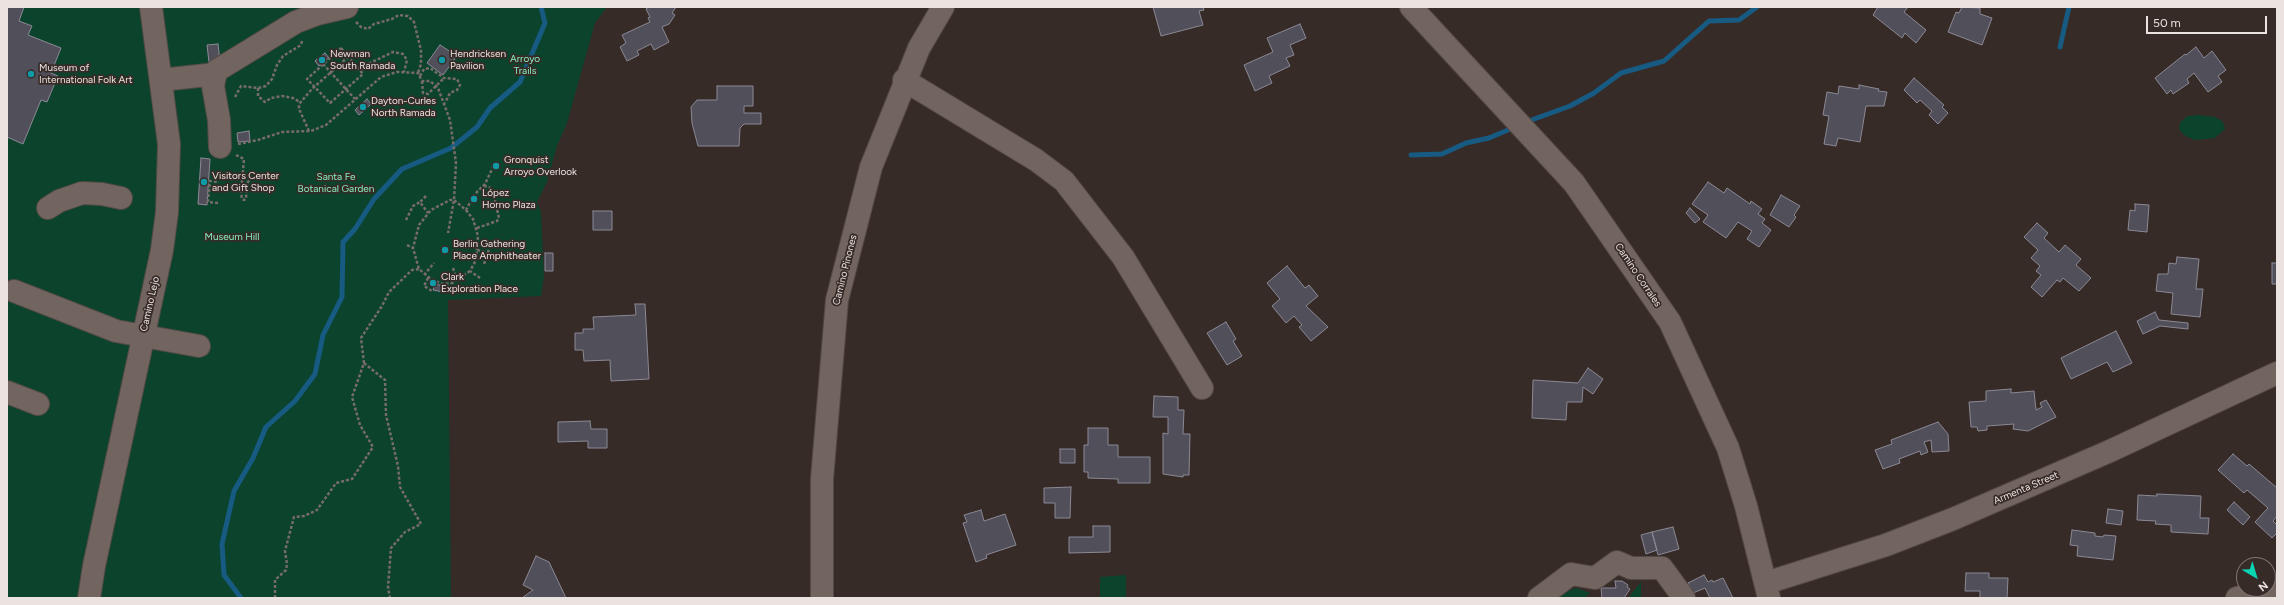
<!DOCTYPE html>
<html>
<head>
<meta charset="utf-8">
<style>
  body { margin:0 }
  #map { position:relative; width:2284px; height:605px; overflow:hidden; background:#372b27; font-family:Figtree,sans-serif }
  canvas { display:block }
  .frame { position:absolute; inset:0; border:8px solid #ebe3e0; pointer-events:none }
  .north { position:absolute; left:2236px; top:557px; width:40px; height:40px; box-sizing:border-box; background:#372b27; border:1px solid #7f7571; border-radius:50%; rotate:142deg; font-size:11px; font-weight:700; line-height:16px; text-align:center; color:#ebe3e0 }
  .north::after { content:''; display:block; margin:auto; width:14px; height:18px; background:#09d5b5; clip-path:polygon(50% 0,100% 100%,50% 72%,0 100%) }
  .scale { position:absolute; left:2146px; top:16px; width:121px; height:18px; box-sizing:border-box; border:2px solid #ebe3e0; border-top:0; padding-left:5px; font-size:12px; line-height:14px; white-space:nowrap; color:#ebe3e0; -webkit-text-stroke:3px #372b27; paint-order:stroke }
</style>
</head>
<body>
<div id="map">
<canvas width="2284" height="605"></canvas>
<div class="frame"></div>
<div class="north">N</div>
<div class="scale">50 m</div>
</div>
<script>
const ctx = document.querySelector('canvas').getContext('2d');
ctx.lineJoin = 'round';
function fill(path, color) { ctx.fillStyle = color; ctx.fill(path, 'evenodd'); }
const toPath = rows => new Path2D(rows.map(r => 'M' + r).join(''));
function stroke(path, color, width, dash) { ctx.strokeStyle = color; ctx.lineWidth = width; ctx.lineCap = dash ? 'butt' : 'round'; ctx.setLineDash(dash || []); ctx.stroke(path); }
function write(font, color, halo, rows, align = 'center') {
  ctx.font = font + ' Figtree,sans-serif'; ctx.lineWidth = 3.5; ctx.setLineDash([]); ctx.textBaseline = 'middle'; ctx.strokeStyle = halo; ctx.fillStyle = color; for (const [text, x, y, turn = 0] of rows) {
    ctx.save(); ctx.translate(x, y); ctx.rotate((+turn || 0) * Math.PI / 180); ctx.textAlign = isNaN(turn) ? turn : align; if (halo) ctx.strokeText(text, 0, 0); ctx.fillText(text, 0, 0); ctx.restore();
  }
}
fill(toPath([
  [7,7,607,7,595,23,567,123,557,146,547,182,537,202,541,212,544,276,541,296,448,300,451,598,7,598],
  [2199,115,2215,117,2223,122,2225,129,2215,138,2206,139,2194,140,2184,135,2179,129,2180,123,2187,116],
  [1126,575,1126,598,1100,598,1100,577],
  [1641,582,1641,598,1628,598],
  [1577,588,1590,593,1584,598,1550,598,1556,594]
]), '#0b432d');
stroke(toPath([
  [2060,47,2069,7],
  [1526,122,1570,106,1594,93,1621,73,1664,61,1709,21,1739,20,1757,7],
  [1411,155,1442,154,1466,143,1489,138,1515,127],
  [241,598,224,575,222,544,234,491,253,458,266,427,295,401,315,374,323,335,342,297,343,242,355,229,374,199,402,169,451,148,477,127,490,108,520,82,545,23,541,7]
]), '#175a82', 5);
const building = toPath([
  [7,7,24,7,19,21,32,26,28,35,61,48,51,73,58,76,47,102,41,100,23,144,7,137,7,7],
  [649,7,676,7,672,13,675,15,669,24,662,27,669,42,654,50,651,44,637,51,639,55,627,61,620,47,626,43,622,35,650,22,648,18,650,17,646,9,649,7],
  [1153,7,1203,7,1204,10,1199,11,1203,25,1161,36,1153,7],
  [1878,7,1908,7,1904,12,1926,30,1916,43,1905,33,1902,38,1873,15,1878,7],
  [1962,7,1980,8,1980,14,1992,18,1982,45,1948,32,1956,12,1959,13,1962,7],
  [1300,24,1306,38,1290,45,1294,55,1286,58,1290,66,1269,76,1272,83,1255,91,1244,65,1273,52,1267,38,1300,24],
  [218,44,220,61,209,62,207,45,218,44],
  [440,45,457,56,443,75,427,63,440,45],
  [2196,47,2204,58,2212,51,2226,70,2218,76,2222,82,2208,92,2194,73,2187,79,2189,83,2173,94,2171,90,2167,94,2155,78,2185,54,2186,55,2196,47],
  [325,53,329,58,319,66,315,61,325,53],
  [1914,78,1944,105,1942,107,1948,113,1938,124,1929,115,1932,111,1920,100,1917,103,1904,90,1914,78],
  [1859,85,1879,89,1878,91,1887,92,1884,106,1866,106,1860,142,1838,138,1836,146,1824,144,1829,116,1823,115,1827,92,1838,94,1839,86,1859,89,1859,85],
  [717,86,753,86,753,106,744,106,744,113,761,113,761,124,744,124,740,128,739,146,698,146,692,123,691,107,697,100,717,100,717,86],
  [367,99,371,104,359,115,355,110,367,99],
  [249,131,250,141,238,142,237,133,249,131],
  [201,158,210,159,207,205,198,204,201,158],
  [1708,182,1724,193,1727,188,1750,204,1751,201,1762,209,1758,214,1765,219,1762,223,1771,230,1759,247,1747,239,1752,231,1738,222,1726,238,1703,222,1708,215,1692,204,1708,182],
  [1781,195,1800,206,1794,215,1796,217,1789,227,1770,215,1781,195],
  [2135,204,2149,205,2147,232,2128,230,2130,210,2135,211,2135,204],
  [1690,208,1700,219,1695,223,1686,213,1690,208],
  [593,211,612,211,612,230,593,230,593,211],
  [2037,223,2048,233,2044,238,2059,252,2065,245,2081,259,2076,265,2091,278,2079,291,2063,278,2060,282,2057,280,2042,297,2031,287,2041,275,2036,271,2040,266,2031,258,2038,250,2024,237,2037,223],
  [545,253,553,253,553,271,545,271,545,253],
  [2177,257,2199,259,2196,289,2203,289,2200,317,2171,314,2173,293,2156,291,2158,274,2168,274,2169,263,2176,264,2177,257],
  [2272,263,2277,263,2277,284,2272,284,2272,263],
  [1287,266,1305,288,1309,285,1318,296,1306,306,1328,327,1311,341,1299,327,1302,325,1294,316,1286,323,1272,306,1280,299,1267,283,1287,266],
  [435,284,444,286,443,292,433,290,435,284],
  [635,304,645,304,649,379,611,381,610,360,584,361,583,350,575,350,575,333,583,333,583,329,594,329,593,317,636,315,635,304],
  [2155,312,2159,320,2188,323,2188,329,2160,326,2143,334,2137,321,2155,312],
  [1226,322,1236,339,1233,341,1242,356,1227,365,1207,333,1226,322],
  [2116,331,2132,363,2113,372,2107,362,2071,379,2061,358,2116,331],
  [1588,368,1603,379,1593,394,1583,387,1582,402,1567,402,1566,420,1532,418,1533,380,1578,383,1588,368],
  [2011,389,2011,393,2034,391,2036,410,2042,407,2040,403,2046,400,2056,417,2028,431,2013,429,2014,424,1987,426,1987,430,1978,431,1977,427,1971,427,1969,402,1986,401,1986,391,2011,389],
  [1154,396,1178,397,1178,410,1184,410,1183,434,1190,434,1189,475,1183,475,1183,477,1163,474,1163,433,1168,434,1168,417,1153,417,1154,396],
  [590,421,591,429,607,429,607,448,588,448,588,441,558,442,558,422,590,421],
  [1938,422,1948,434,1949,451,1932,452,1931,440,1924,442,1928,452,1921,455,1920,451,1899,459,1900,463,1883,469,1875,450,1892,444,1891,440,1938,422],
  [1088,428,1108,428,1108,445,1118,445,1118,457,1150,457,1150,483,1118,483,1118,479,1088,478,1088,472,1084,472,1084,445,1088,445,1088,428],
  [1060,449,1075,449,1075,463,1060,463,1060,449],
  [2233,454,2247,466,2249,464,2277,488,2277,516,2273,521,2277,525,2277,533,2272,538,2255,522,2268,508,2247,490,2244,493,2218,470,2233,454],
  [1071,487,1070,518,1055,518,1055,503,1044,503,1044,488,1071,487],
  [2157,494,2201,496,2200,518,2209,518,2208,534,2171,532,2171,525,2155,524,2156,521,2137,520,2138,495,2157,496,2157,494],
  [2234,502,2250,517,2243,525,2227,510,2234,502],
  [2108,509,2123,511,2121,525,2106,523,2108,509],
  [981,510,984,521,1005,514,1016,545,986,555,987,558,976,562,963,523,967,522,964,515,981,510],
  [1093,526,1110,526,1110,552,1069,553,1069,537,1093,537,1093,526],
  [1673,527,1679,549,1658,555,1652,532,1673,527],
  [2072,530,2095,533,2095,536,2103,537,2104,535,2116,536,2113,560,2077,556,2078,546,2070,545,2072,530],
  [1652,532,1657,550,1646,554,1641,535,1652,532],
  [536,556,549,562,566,598,522,598,533,590,523,585,536,556],
  [1966,573,1989,573,1989,578,2008,578,2007,598,1980,598,1980,591,1965,591,1966,573],
  [1704,575,1708,582,1712,580,1713,582,1723,578,1733,598,1710,598,1705,588,1693,593,1688,583,1704,575],
  [1615,581,1622,581,1628,585,1627,587,1630,589,1624,598,1602,598,1601,588,1616,588,1615,581]
]);
fill(building, '#514f5a');
stroke(building, '#8b8995', 1);
const minor = toPath([
  [1411,7,1574,183,1670,322,1728,448,1746,506,1769,598],
  [161,80,216,74],
  [904,80,1036,160,1064,181,1123,257,1202,388],
  [220,147,219,120,213,86,216,71,296,22,317,14,347,7],
  [48,208,59,201,82,193,102,194,121,198],
  [14,291,116,331,199,346],
  [7,392,38,404],
  [1766,583,1886,545,1953,519,2110,451,2277,373],
  [89,598,94,566,162,250,167,212,169,144,151,7],
  [822,598,822,479,837,300,871,167,919,48,943,7],
  [1539,598,1571,574,1595,578,1617,562,1631,568,1662,568,1684,598],
  [2237,598,2277,589]
]);
stroke(minor, '#534a45', 24);
stroke(toPath([
  [356,22,361,27,368,29,374,24,392,19,399,15,408,16,414,22,421,50,421,64,418,73],
  [341,48,363,74,330,103,307,79,341,48],
  [323,64,355,99],
  [361,70,368,64,393,52,403,54,407,60,404,72],
  [420,76,424,69,430,68,444,78,457,79,460,85,457,90,450,93,445,103],
  [422,81,423,93,428,94,444,78],
  [258,88,258,96,265,102,271,98,282,96,293,98,300,102],
  [235,97,241,86,258,88,266,86,272,79,277,65,283,56,301,45,302,41],
  [309,131,299,109,299,104,312,89,348,57],
  [238,144,258,140,282,132,311,131,326,125,381,77,397,72,418,73,422,81,430,81,438,88,450,120,456,163,454,200,448,233],
  [236,155,244,159,241,193,242,199,244,200,246,199,247,183,252,177],
  [426,196,420,202,428,213],
  [218,203,208,202,210,181,219,182],
  [466,210,473,219,478,236,476,260,470,271,480,278],
  [406,220,413,206,420,202],
  [477,228,497,221,499,218,493,192,489,187,484,186],
  [407,245,413,248],
  [477,250,488,253,484,264],
  [488,253,490,243],
  [453,268,457,280],
  [470,271,452,283,443,284,432,280,419,269,413,248,419,225,431,210,450,200,454,200,466,210,474,195,485,184,495,163],
  [424,275,434,263],
  [428,278,424,286,432,291],
  [364,363,385,380,386,415,398,466,400,487,421,524,405,532,391,548,388,587,390,598],
  [275,598,275,580,286,570,287,564,285,551,294,517,304,516,317,510,336,483,352,479,373,447,360,425,352,397,364,363,361,338,382,306,389,292,412,270,419,269]
]), '#776c69', 2.5, [3, 2]);
stroke(minor, '#72655f', 22);
for (const [x, y, r, color] of [
  [322,60,4,"#0f9aa8"],
  [442,60,4,"#0f9aa8"],
  [31,74,4,"#0f9aa8"],
  [363,107,4,"#0f9aa8"],
  [496,166,4,"#0f9aa8"],
  [204,182,4,"#0f9aa8"],
  [474,199,4,"#0f9aa8"],
  [445,250,4,"#0f9aa8"],
  [433,283,4,"#0f9aa8"]
]) { const dot = new Path2D(); dot.arc(x, y, r, 0, 2 * Math.PI); ctx.fillStyle = color; ctx.fill(dot); stroke(dot, '#372b27', 1.5); }
write('10px', '#ebe3e0', '#372b27', [
  ["Newman",330,54],
  ["South Ramada",330,66],
  ["Hendricksen",450,54],
  ["Pavilion",450,66],
  ["Museum of",39,68],
  ["International Folk Art",39,80],
  ["Dayton-Curles",371,101],
  ["North Ramada",371,113],
  ["Gronquist",504,160],
  ["Arroyo Overlook",504,172],
  ["Visitors Center",212,176],
  ["and Gift Shop",212,188],
  ["López",482,193],
  ["Horno Plaza",482,205],
  ["Berlin Gathering",453,244],
  ["Place Amphitheater",453,256],
  ["Clark",441,277],
  ["Exploration Place",441,289]
], 'left');
write('10px', '#85eebc', '#372b27', [
  ["Arroyo",525,59],
  ["Trails",525,71],
  ["Santa Fe",336,177],
  ["Botanical Garden",336,189],
  ["Museum Hill",232,237]
]);
write('10px', '#ebe3e0', '#372b27', [
  ["Camino Pinones",845,270,-76],
  ["Camino Corrales",1638,275,56],
  ["Camino Lejo",150,304,-77],
  ["Armenta Street",2026,488,-23]
]);
</script>
</body>
</html>
